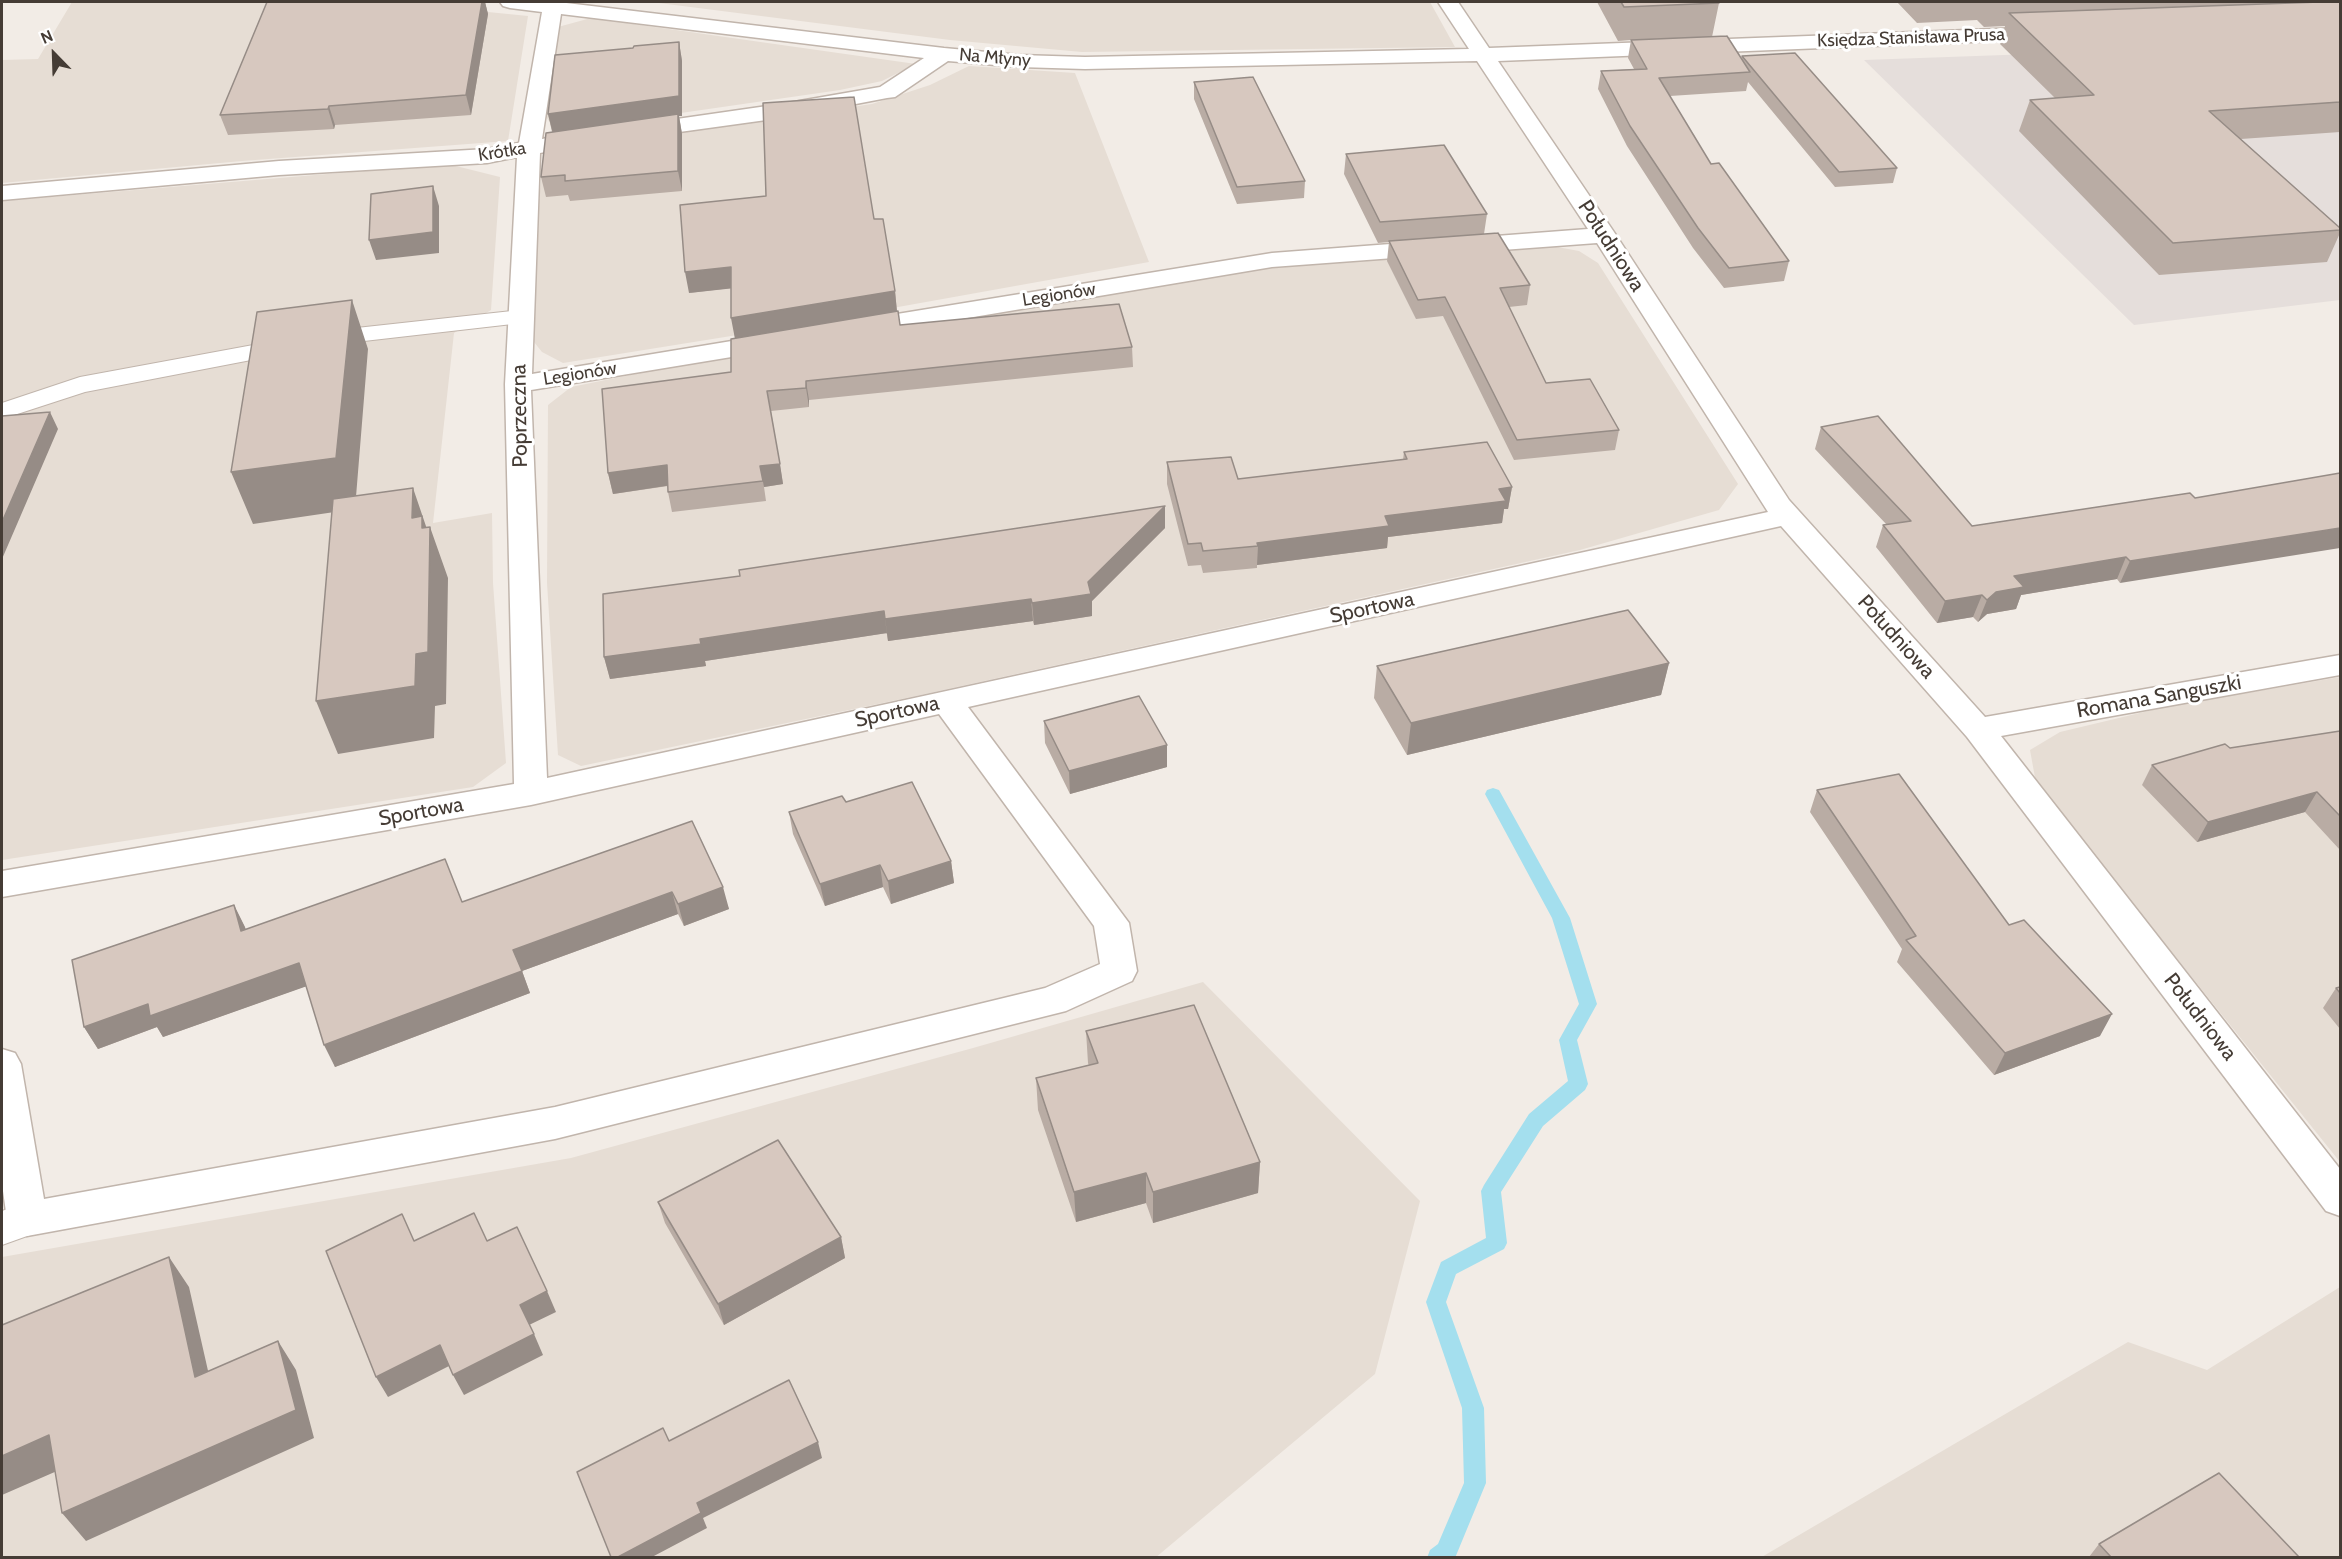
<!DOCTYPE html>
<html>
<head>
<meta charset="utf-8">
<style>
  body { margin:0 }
  #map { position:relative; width:2342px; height:1559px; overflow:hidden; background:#f2ece6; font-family:Cabin,sans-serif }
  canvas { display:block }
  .frame { position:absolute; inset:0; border:3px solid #453c35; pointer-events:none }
  .north { position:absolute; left:24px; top:24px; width:60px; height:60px; -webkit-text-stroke:4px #fff; paint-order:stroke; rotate:337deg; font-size:16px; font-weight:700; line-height:24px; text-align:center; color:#453c35 }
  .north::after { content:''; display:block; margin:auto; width:21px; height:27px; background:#453c35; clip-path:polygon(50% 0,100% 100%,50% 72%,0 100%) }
</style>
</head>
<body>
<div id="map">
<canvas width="2342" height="1559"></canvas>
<div class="frame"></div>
<div class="north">N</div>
</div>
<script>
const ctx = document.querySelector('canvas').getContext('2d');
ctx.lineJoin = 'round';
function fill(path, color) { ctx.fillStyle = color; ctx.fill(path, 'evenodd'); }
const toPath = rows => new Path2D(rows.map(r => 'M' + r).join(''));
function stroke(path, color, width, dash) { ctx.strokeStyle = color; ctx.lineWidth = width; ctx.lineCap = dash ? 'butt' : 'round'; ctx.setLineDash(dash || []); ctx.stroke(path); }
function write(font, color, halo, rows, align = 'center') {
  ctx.font = font + ' Cabin,sans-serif'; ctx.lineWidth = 6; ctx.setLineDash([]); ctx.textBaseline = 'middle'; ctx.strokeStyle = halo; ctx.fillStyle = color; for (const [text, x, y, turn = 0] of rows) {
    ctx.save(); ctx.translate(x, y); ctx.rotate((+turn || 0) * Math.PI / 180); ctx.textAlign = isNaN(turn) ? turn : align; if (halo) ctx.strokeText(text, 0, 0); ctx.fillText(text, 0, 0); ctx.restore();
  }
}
fill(toPath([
  [72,2,388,2,528,16,508,141,242,161,2,183,2,60,38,59],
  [651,2,1430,2,1455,47,1082,52,950,40],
  [591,18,916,64,882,81,840,90,577,128,553,126,546,117,558,27],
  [969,66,1075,73,1149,262,781,328,563,363,542,352,534,342,533,256,543,163,566,149,872,104,930,85],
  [448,164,500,177,491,310,454,333,433,523,492,513,493,583,506,763,473,787,2,860,2,201],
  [1541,244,1579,251,1598,263,1738,484,1719,510,1580,550,916,696,581,766,558,755,547,583,548,405,571,387,660,369,1263,269],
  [2340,677,2340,1162,2036,783,2030,750,2060,732,2165,707],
  [1203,982,1420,1201,1375,1374,1155,1558,2,1557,2,1257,571,1158,973,1048],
  [2340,1287,2340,1557,1760,1558,2128,1342,2207,1370]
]), '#e6ddd4');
fill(toPath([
  [2340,43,2340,300,2134,325,1864,60]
]), '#e5dedb');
fill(toPath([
  [1493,788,1499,790,1570,918,1597,1004,1577,1040,1588,1084,1585,1090,1543,1126,1501,1192,1507,1243,1504,1249,1456,1274,1446,1302,1484,1408,1486,1483,1455,1558,1427,1558,1430,1550,1438,1544,1464,1483,1462,1408,1426,1302,1441,1262,1486,1238,1481,1191,1484,1185,1529,1114,1568,1081,1559,1040,1579,1004,1552,918,1485,794,1487,790,1493,788]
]), '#a4dfee');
const lane = toPath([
  [521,310,530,312,533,317,530,322,329,345,85,392,2,419,2,403,80,377,329,331,521,310],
  [27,1202,41,1207,46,1219,41,1231,2,1245,2,1211,27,1202]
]);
const street = toPath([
  [500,2,558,2,944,48,1019,55,1085,57,1469,49,1438,2,1458,2,1489,48,2048,27,2055,29,2058,33,2055,37,2048,39,1498,61,1616,235,1789,500,1985,717,2340,655,2340,675,2001,736,2340,1169,2340,1216,2326,1211,1967,737,1781,526,968,707,1129,923,1137,971,1132,981,1066,1011,555,1139,27,1236,13,1231,7,1219,2,1184,2,1049,15,1053,21,1064,44,1199,555,1107,1045,988,1100,964,1094,926,939,714,531,805,2,897,2,871,514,784,505,384,517,157,487,163,279,175,2,200,2,186,279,161,487,149,519,143,542,12,510,8,503,6,500,2],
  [561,14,924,58,880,87,788,103,628,126,625,131,628,136,636,138,788,117,887,98,895,97,948,61,1019,67,1085,69,1477,61,1588,229,1272,253,854,321,845,324,841,329,845,334,854,337,1272,267,1597,243,1768,512,547,778,531,390,774,350,783,347,787,342,783,337,774,334,532,374,540,153,595,142,598,137,595,132,587,130,542,139,561,14]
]);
stroke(lane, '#c1b5ac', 2);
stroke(street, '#c1b5ac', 3);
fill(lane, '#fff');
fill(street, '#fff');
fill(toPath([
  [267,2,485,2,488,14,471,115,335,125,334,129,228,135,220,115],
  [1597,2,1718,2,1719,3,1712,37,1741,59,1742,56,1897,168,1893,183,1835,187,1748,82,1746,91,1670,96,1711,164,1789,261,1784,281,1724,288,1693,248,1627,146,1598,89,1601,71,1634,69,1628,58,1631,40,1618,41],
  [1897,2,2340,2,2340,132,2241,139,2340,228,2340,233,2327,262,2159,275,2019,131,2030,100,2055,98,2000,44,2005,26,1984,27,1977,20,1917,23],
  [679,42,682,61,682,116,679,116,682,134,682,191,570,201,568,195,546,197,541,177,552,132,548,114,633,48],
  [1194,82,1305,181,1304,198,1237,204,1194,99],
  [1346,154,1487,214,1484,234,1530,285,1527,305,1509,307,1546,383,1619,430,1615,450,1514,460,1443,316,1416,319,1387,261,1389,242,1378,243,1344,174],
  [874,219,895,291,897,312,900,325,1132,347,1133,367,809,400,809,407,771,411,783,484,764,487,766,501,672,512,668,492,668,486,613,494,608,473,731,372,735,338,731,288,689,293],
  [1821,427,1972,526,2190,493,2120,583,2117,579,2021,595,2016,609,1987,614,1978,622,1973,617,1937,623,1876,547,1883,525,1887,525,1815,449],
  [1404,452,1512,487,1508,509,1504,509,1502,523,1388,537,1387,548,1257,565,1257,568,1203,573,1201,565,1188,566,1167,484,1167,462,1238,479,1403,460],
  [1165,506,1165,528,1092,601,1092,616,1034,625,1033,621,888,641,887,633,705,661,706,666,610,679,604,657,740,576],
  [1669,663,1661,695,1407,755,1374,698,1377,666],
  [1044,721,1167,767,1070,794,1045,743],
  [2340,731,2340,850,2305,812,2197,842,2142,785,2152,765,2230,748],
  [1817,790,2009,925,2100,1036,1994,1075,1897,962,1902,949,1810,812],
  [846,802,951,861,954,883,891,904,883,887,825,906,793,834,789,812],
  [692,821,729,909,684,926,678,914,522,971,530,993,335,1067,306,986,163,1037,157,1027,98,1049,84,1027,234,905,246,930,462,902],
  [2340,987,2340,1029,2323,1008,2336,988],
  [1086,1031,1260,1162,1258,1193,1153,1223,1146,1203,1076,1222,1038,1110,1036,1078,1089,1066,1088,1063],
  [658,1202,841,1237,845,1258,724,1325,665,1223],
  [2099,1544,2299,1557,2089,1557]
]), '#b9aca4');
fill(toPath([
  [482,2,485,2,488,14,471,115,466,95],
  [679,42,682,61,682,116,679,116,682,134,682,191,678,171,553,134,548,114],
  [329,106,335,125,334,129,328,109],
  [433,186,439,206,439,253,376,260,369,240],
  [731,267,735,288,689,293,685,272],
  [895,291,897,312,735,339,731,318],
  [352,300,368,349,355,509,253,524,231,472],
  [806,381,809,400,809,407,806,388],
  [50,412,58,429,2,559,2,522],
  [780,464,783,484,764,487,760,466],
  [667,465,672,485,613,494,608,473],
  [1512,487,1508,509,1504,509,1502,523,1388,537,1387,548,1257,565,1258,546,1257,543,1385,516,1499,489],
  [413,488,430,538,430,527,448,578,446,704,435,706,434,738,338,754,316,701,412,518],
  [1165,506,1165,528,1092,601,1092,616,1034,625,1032,603,1088,582],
  [2340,528,2340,548,2120,583,2130,561],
  [2126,557,2117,579,2021,595,2016,609,1987,614,1978,622,1987,600,2014,576],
  [1982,595,1973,617,1937,623,1945,601],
  [1031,599,1033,621,888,641,885,619],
  [884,611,887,633,705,661,706,666,610,679,604,657,700,639],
  [1669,663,1661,695,1407,755,1411,723],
  [1167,745,1167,767,1070,794,1069,771],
  [2317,792,2305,812,2197,842,2208,822],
  [951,861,954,883,891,904,888,881],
  [880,865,883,887,825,906,820,884],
  [723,887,729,909,684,926,678,904],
  [672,892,678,914,522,971,530,993,335,1067,324,1045,513,950],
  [234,905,245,927,252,953,241,931],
  [299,963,310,985,163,1037,157,1027,98,1049,84,1027,148,1004],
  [2112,1014,2100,1036,1994,1075,2005,1053],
  [1260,1162,1258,1193,1153,1223,1153,1192],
  [1146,1173,1146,1203,1076,1222,1074,1192],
  [841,1237,845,1258,724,1325,718,1304],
  [169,1257,189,1287,216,1406,195,1377],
  [547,1291,556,1312,529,1325,520,1305],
  [534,1334,543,1355,464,1395,453,1375],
  [278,1341,296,1370,314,1438,86,1541,62,1513],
  [440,1345,451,1365,388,1397,376,1377],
  [49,1435,73,1464,2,1495,2,1456],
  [818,1442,822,1458,703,1518,707,1528,652,1557,618,1557,697,1503]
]), '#968c86');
const building = toPath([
  [267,2,482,2,466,95,329,106,328,109,220,115,267,2],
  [1621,2,1718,2,1719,3,1624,7,1621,2],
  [2320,2,2340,2,2340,102,2209,111,2340,228,2340,230,2173,243,2030,100,2094,95,2009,13,2320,2],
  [1727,36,1750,72,1659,78,1711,164,1719,163,1789,261,1729,268,1698,228,1630,126,1601,71,1647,69,1631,40,1727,36],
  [679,42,679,96,548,114,555,55,633,48,634,46,679,42],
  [1795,53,1897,168,1839,172,1742,56,1795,53],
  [1253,77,1305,181,1237,187,1194,82,1253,77],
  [854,97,874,219,883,219,895,291,731,318,731,267,685,272,680,205,766,196,763,103,854,97],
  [678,114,678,171,565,181,565,175,541,177,546,133,678,114],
  [1444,145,1487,214,1380,222,1346,154,1444,145],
  [433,186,433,232,369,240,371,194,433,186],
  [1498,233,1530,285,1500,288,1546,383,1590,379,1619,430,1517,440,1445,297,1418,300,1389,241,1498,233],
  [352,300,336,458,231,472,257,312,352,300],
  [1119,304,1132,347,806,381,806,388,767,391,780,464,760,466,763,481,668,492,667,465,608,473,602,389,731,372,731,339,898,311,900,325,1119,304],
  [50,412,2,522,2,416,50,412],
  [1878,416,1972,526,2190,493,2195,498,2340,473,2340,528,2130,561,2126,557,2014,576,2024,587,1996,592,1987,600,1982,595,1945,601,1883,525,1911,521,1821,427,1878,416],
  [1487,442,1512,487,1499,489,1506,501,1385,516,1389,526,1257,543,1258,546,1203,551,1201,543,1188,544,1167,462,1231,457,1238,479,1407,459,1404,452,1487,442],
  [413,488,412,518,422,516,422,528,430,527,428,652,416,654,415,686,316,701,333,499,413,488],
  [1165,506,1088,582,1091,594,1032,603,1031,599,885,619,884,611,700,639,701,644,604,657,603,594,740,576,739,570,1165,506],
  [1628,610,1669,663,1411,723,1377,666,1628,610],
  [1139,696,1167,745,1069,771,1044,721,1139,696],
  [2340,731,2340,816,2317,792,2208,822,2152,765,2225,744,2230,748,2340,731],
  [1899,774,2009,925,2024,920,2112,1014,2005,1053,1906,940,1916,936,1817,790,1899,774],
  [912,782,951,861,888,881,880,865,820,884,789,812,842,796,846,802,912,782],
  [692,821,723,887,678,904,672,892,513,950,522,971,324,1045,299,963,150,1016,148,1004,84,1027,72,960,234,905,241,931,445,859,462,902,692,821],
  [2340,987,2340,993,2336,988,2340,987],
  [1194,1005,1260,1162,1153,1192,1146,1173,1074,1192,1036,1078,1098,1063,1086,1031,1194,1005],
  [778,1140,841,1237,718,1304,658,1202,778,1140],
  [474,1213,487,1241,517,1227,547,1291,520,1305,534,1334,453,1375,440,1345,376,1377,326,1251,402,1214,414,1241,474,1213],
  [169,1257,195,1377,278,1341,296,1410,62,1513,49,1435,2,1456,2,1325,169,1257],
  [789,1380,818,1442,697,1503,701,1513,618,1557,611,1557,577,1472,663,1428,669,1441,789,1380],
  [2219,1473,2299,1557,2111,1557,2099,1544,2219,1473]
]);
fill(building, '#d7c8bf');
stroke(building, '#968c86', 1.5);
write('18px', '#453c35', '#fff', [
  ["Księdza Stanisława Prusa",1911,38,-2],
  ["Na Młyny",995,58,5],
  ["Krótka",502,152,-9],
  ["Legionów",1059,295,-9],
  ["Legionów",580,374,-9]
]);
write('21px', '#453c35', '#fff', [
  ["Południowa",1611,246,57],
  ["Poprzeczna",520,416,-91],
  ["Sportowa",1372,608,-12],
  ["Południowa",1896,637,48],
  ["Romana Sanguszki",2159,697,-10],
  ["Sportowa",897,712,-12],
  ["Sportowa",421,812,-10],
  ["Południowa",2200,1017,52]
]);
</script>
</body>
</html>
